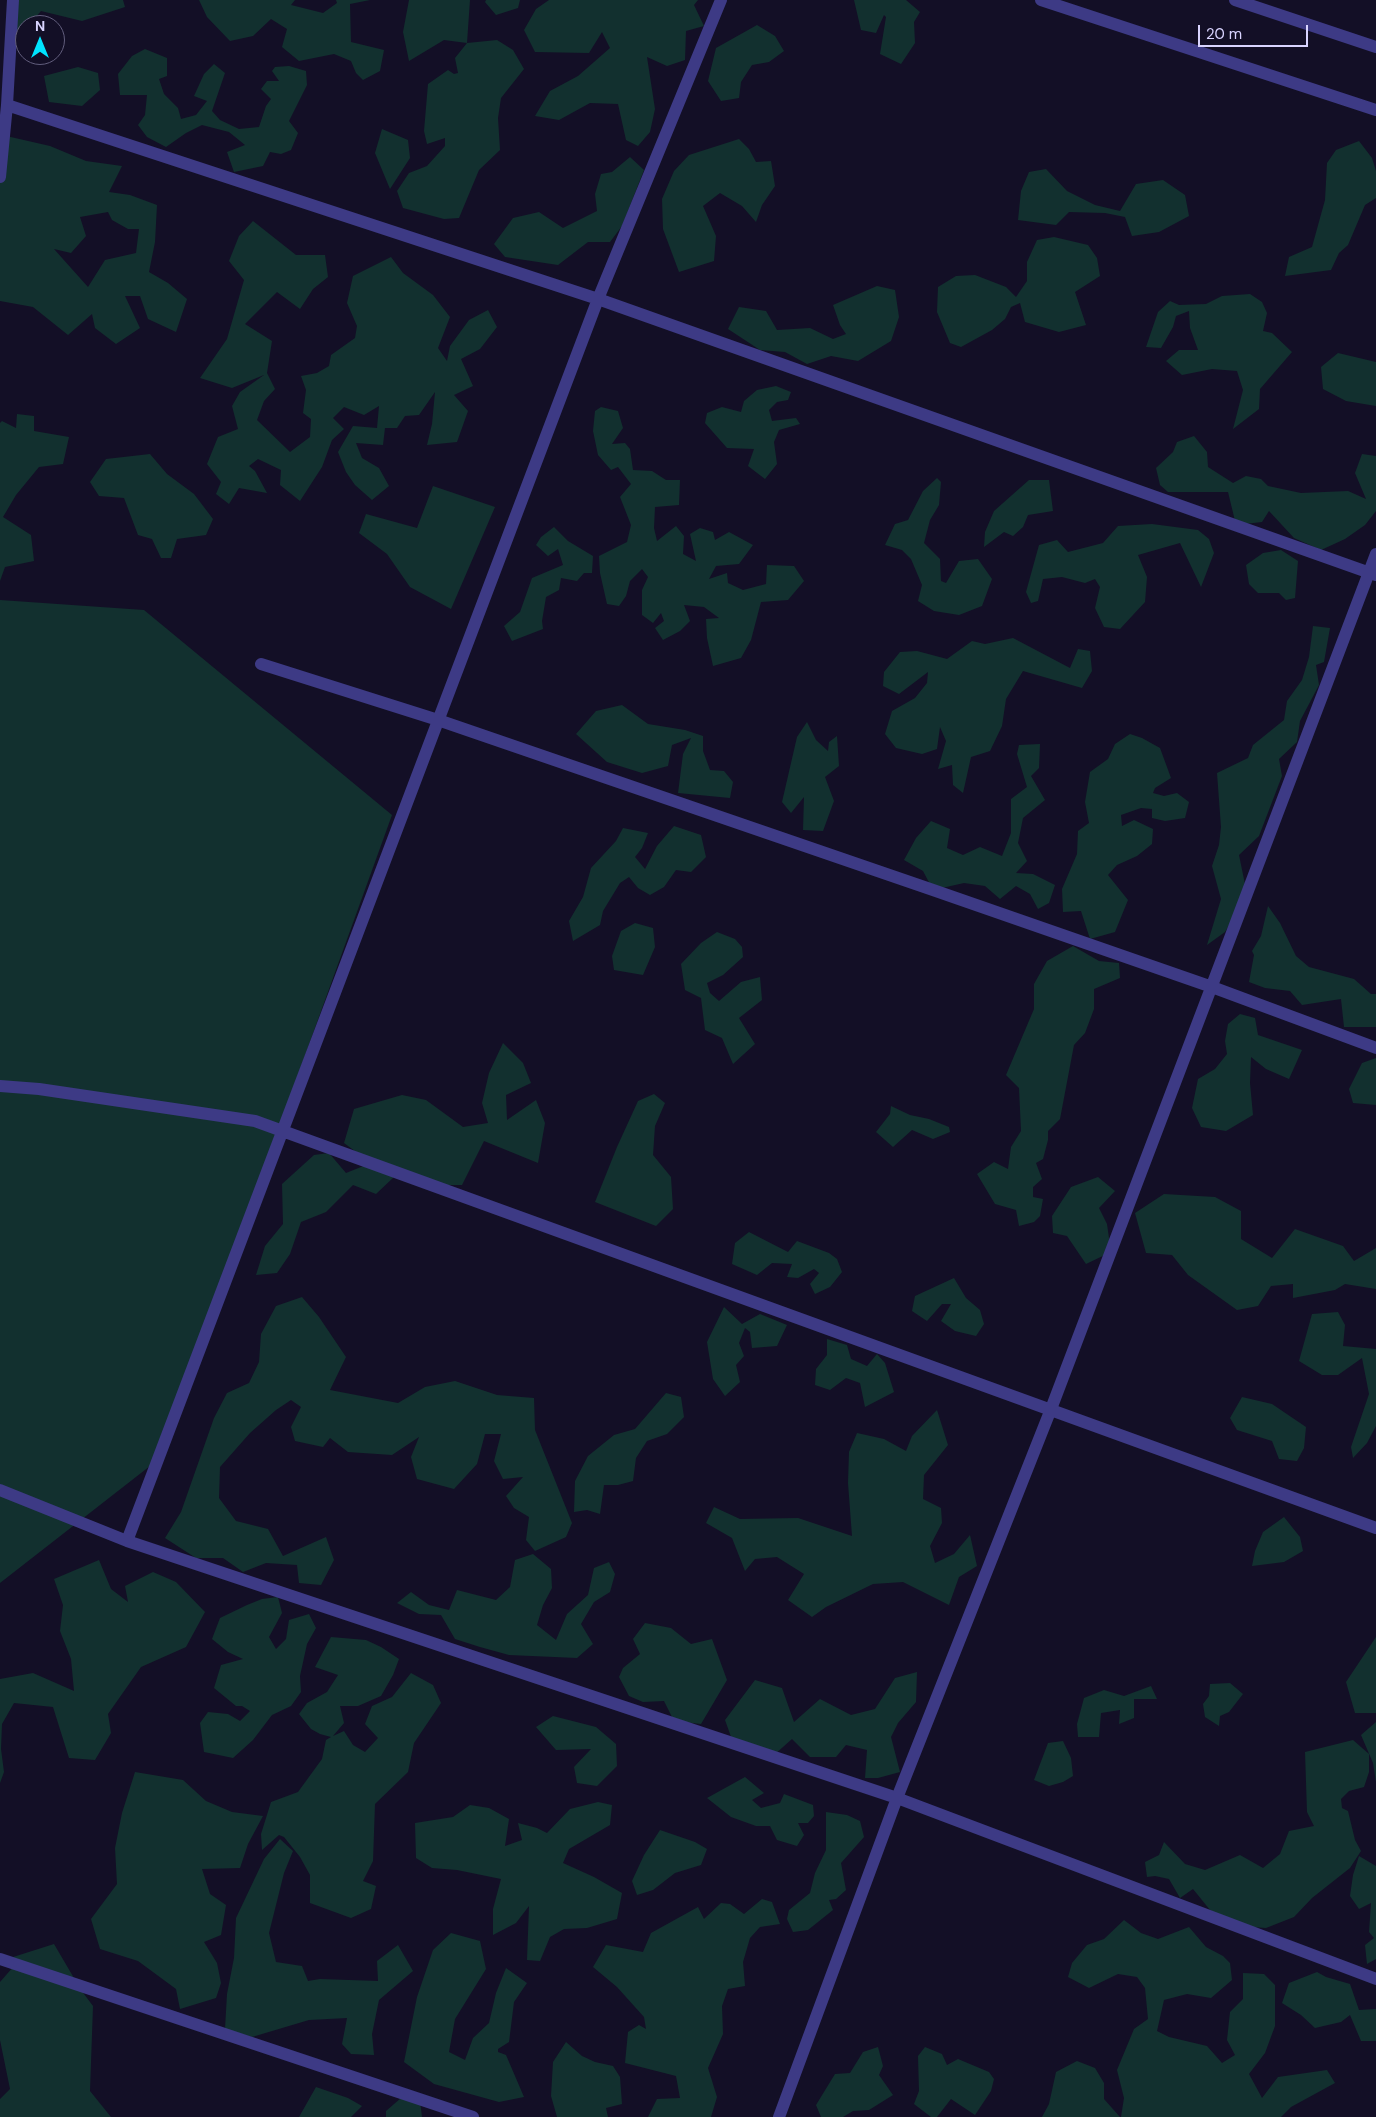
<!DOCTYPE html>
<html>
<head>
<meta charset="utf-8">
<style>
  body { margin:0 }
  #map { position:relative; width:1376px; height:2117px; overflow:hidden; background:#130f26; font-family:"DM Sans",sans-serif }
  canvas { display:block }
  .north { position:absolute; left:15px; top:15px; width:50px; height:50px; box-sizing:border-box; background:#130f26; border:1px solid #625e7d; border-radius:50%; rotate:0deg; font-size:14px; font-weight:700; line-height:20px; text-align:center; color:#d9d4ff }
  .north::after { content:''; display:block; margin:auto; width:18px; height:22px; background:#00e5ff; clip-path:polygon(50% 0,100% 100%,50% 72%,0 100%) }
  .scale { position:absolute; left:1198px; top:25px; width:110px; height:22px; box-sizing:border-box; border:2px solid #d9d4ff; border-top:0; padding-left:6px; font-size:15px; line-height:18px; white-space:nowrap; color:#d9d4ff; -webkit-text-stroke:4px #130f26; paint-order:stroke }
</style>
</head>
<body>
<div id="map">
<canvas width="1376" height="2117"></canvas>
<div class="north">N</div>
<div class="scale">20 m</div>
</div>
<script>
const ctx = document.querySelector('canvas').getContext('2d');
ctx.lineJoin = 'round';
function fill(path, color) { ctx.fillStyle = color; ctx.fill(path, 'evenodd'); }
const toPath = rows => new Path2D(rows.map(r => 'M' + r).join(''));
function stroke(path, color, width, dash) { ctx.strokeStyle = color; ctx.lineWidth = width; ctx.lineCap = dash ? 'butt' : 'round'; ctx.setLineDash(dash || []); ctx.stroke(path); }
fill(toPath([
  [7,0,123,0,125,7,82,21,41,11,29,25,25,25,25,30,10,48],
  [199,0,295,0,291,5,323,13,337,3,336,0,370,0,350,4,351,42,384,50,380,71,363,80,356,73,351,61,334,54,299,61,282,47,287,29,271,19,253,36,230,41,207,17],
  [409,0,470,0,467,43,497,40,513,50,524,69,501,98,498,118,500,150,479,170,459,218,444,219,403,208,397,191,409,173,427,166,445,146,445,138,427,144,424,131,428,84,448,70,454,74,458,73,455,58,467,43,444,40,409,61,403,32],
  [486,0,520,0,518,8,496,15,485,2],
  [549,0,698,0,694,5,704,26,686,31,685,60,667,66,647,57,655,109,650,132,638,146,626,140,618,104,590,103,559,120,535,116,550,91,578,76,610,48,602,32,589,53,535,52,524,30,536,9],
  [854,0,906,0,920,12,914,22,915,43,901,64,880,54,886,17,884,15,876,33,861,30],
  [757,25,775,36,784,51,769,62,752,65,741,82,739,98,721,101,708,81,716,48],
  [145,49,167,58,167,76,159,79,164,94,178,108,181,119,196,115,207,101,194,96,204,74,214,64,225,73,212,111,220,120,239,129,259,127,266,106,271,99,261,89,267,81,279,81,272,71,275,67,289,66,306,71,307,85,289,121,298,133,291,150,281,154,270,152,263,166,234,172,227,152,245,145,229,132,202,125,186,133,166,147,147,137,138,125,145,115,147,95,120,95,118,74,132,56],
  [78,67,98,73,100,90,82,106,49,102,44,76],
  [382,129,408,140,410,158,390,189,375,153],
  [2,135,50,146,86,161,122,166,109,192,130,195,157,205,155,242,149,272,168,283,187,299,176,332,148,319,140,296,125,296,140,328,116,344,95,328,92,314,68,335,33,307,0,301,0,143],
  [108,212,112,220,128,229,139,229,136,253,105,260,88,287,54,249,71,253,86,236,80,217],
  [739,139,749,149,756,162,771,161,775,186,762,205,756,222,742,206,720,193,703,206,716,236,714,261,679,272,663,229,662,199,674,171,689,155],
  [1359,141,1372,158,1376,171,1376,198,1365,205,1348,245,1339,253,1331,270,1285,276,1289,257,1312,247,1325,200,1327,163,1336,150],
  [630,157,644,170,622,226,610,242,588,242,558,265,505,257,494,244,513,218,539,212,563,228,597,211,595,194,601,174,612,172],
  [1046,169,1067,191,1095,205,1120,211,1136,184,1163,180,1185,195,1189,216,1159,232,1132,236,1125,217,1105,213,1069,212,1056,225,1018,220,1021,191,1029,172],
  [253,221,296,255,325,255,328,277,313,289,300,309,277,292,245,324,272,341,267,373,275,389,264,401,257,420,290,452,310,437,311,419,303,413,306,390,301,376,317,373,329,366,331,355,355,338,357,326,347,303,353,276,391,257,403,273,433,295,450,317,438,348,447,361,450,346,469,320,488,310,497,327,480,349,461,359,473,386,454,395,468,411,457,442,427,445,432,424,435,392,419,415,405,416,397,428,385,428,383,445,356,443,362,458,379,468,389,486,372,500,355,485,346,472,338,452,353,426,377,428,379,406,364,415,344,407,333,418,344,429,332,440,322,467,300,501,280,485,281,470,258,459,249,466,255,471,267,493,239,488,229,504,216,494,221,482,207,464,218,437,238,429,232,406,240,392,264,375,232,388,200,378,227,339,244,280,229,261,239,236],
  [1054,237,1088,245,1097,258,1100,276,1075,292,1086,325,1059,332,1025,322,1020,303,1011,307,1005,319,992,330,961,347,950,343,937,312,938,287,956,276,975,275,1006,287,1016,297,1027,281,1027,262,1037,240],
  [877,286,895,290,899,317,891,341,858,361,831,356,807,364,785,352,760,350,728,329,739,307,766,311,777,330,810,328,833,339,846,334,840,325,833,305],
  [1250,294,1262,302,1267,313,1263,331,1272,333,1292,352,1260,389,1259,409,1233,429,1243,390,1237,371,1212,369,1182,375,1166,361,1179,350,1198,350,1190,328,1189,311,1176,316,1173,327,1161,348,1146,347,1158,312,1170,301,1179,305,1206,304,1222,296],
  [1338,353,1376,362,1376,406,1346,401,1323,389,1321,367],
  [776,386,791,392,788,400,777,402,769,410,772,421,796,418,800,424,779,430,774,442,777,464,765,479,748,466,754,449,727,448,705,423,707,413,722,407,741,412,744,401,757,390],
  [601,407,618,411,623,428,612,444,625,443,630,449,633,470,652,471,666,480,680,480,679,505,655,507,654,528,657,541,676,526,684,536,683,554,696,561,690,534,700,528,713,532,715,540,729,532,753,545,739,564,716,566,709,579,727,573,728,583,743,590,766,584,767,565,794,566,804,581,788,600,761,602,751,640,741,658,713,666,707,638,706,619,719,618,704,607,684,605,690,621,680,631,663,640,655,628,664,621,661,613,653,623,642,615,642,590,648,577,642,569,630,581,626,596,619,606,607,604,600,573,599,556,627,542,631,525,620,497,631,484,618,467,611,470,598,455,593,431,595,411],
  [17,414,34,416,34,431,69,437,63,464,39,467,16,495,3,517,31,535,34,561,5,567,0,581,0,423,2,421,16,428],
  [1194,436,1207,452,1208,467,1233,483,1246,476,1261,479,1268,486,1301,493,1348,491,1366,499,1355,473,1362,454,1376,456,1376,511,1365,525,1345,539,1321,550,1294,538,1269,511,1262,522,1236,525,1228,492,1168,492,1160,485,1156,468,1173,452,1177,442],
  [150,454,167,474,194,494,213,519,206,535,177,539,171,558,161,558,152,539,138,535,124,498,99,496,90,482,106,459],
  [937,478,941,482,939,505,930,520,924,543,940,559,941,581,946,583,959,561,978,559,992,579,982,606,959,615,934,611,918,601,922,585,911,559,902,550,885,545,895,524,908,520,923,491],
  [1029,480,1049,480,1053,511,1028,515,1023,527,1013,536,1004,532,984,547,985,532,994,511],
  [433,486,495,507,451,609,410,587,387,554,359,533,366,514,417,528],
  [1152,524,1198,530,1209,539,1214,553,1201,587,1180,543,1138,555,1147,577,1145,602,1120,629,1104,627,1095,608,1100,587,1095,579,1085,583,1062,577,1043,579,1038,601,1031,603,1026,592,1039,545,1057,540,1068,552,1103,543,1118,526],
  [554,527,568,541,593,556,592,573,584,573,577,581,561,578,559,590,546,597,542,621,543,629,512,641,504,626,520,612,532,578,563,565,558,549,548,556,536,545,541,537],
  [1281,550,1298,561,1295,598,1286,600,1279,593,1258,593,1249,584,1246,565,1263,553],
  [0,600,144,610,392,815,159,1459,0,1583],
  [1313,626,1330,628,1324,662,1316,665,1319,685,1300,721,1297,742,1279,759,1282,776,1259,836,1239,855,1247,894,1225,932,1207,945,1221,899,1212,866,1219,845,1221,827,1217,773,1248,758,1253,745,1284,720,1287,701,1302,680,1309,657],
  [1013,638,1070,668,1078,649,1090,651,1092,671,1082,688,1023,671,1006,699,1002,726,990,751,971,757,963,793,953,785,952,765,938,769,946,741,940,727,937,749,922,754,896,748,885,734,892,711,915,698,927,683,928,672,899,694,883,686,884,672,900,652,917,651,947,659,972,641,985,644],
  [622,705,648,724,685,730,703,736,703,751,710,770,724,771,733,782,730,798,678,793,683,754,691,738,672,745,668,766,642,773,607,762,576,734,596,711],
  [807,722,816,740,828,751,829,742,837,736,839,766,825,777,834,801,823,831,803,830,804,797,791,813,782,802,797,737],
  [1130,734,1142,738,1160,748,1171,778,1155,788,1153,793,1164,796,1177,793,1189,802,1185,818,1165,821,1152,818,1152,809,1141,808,1121,815,1122,826,1134,820,1153,829,1152,844,1137,856,1117,865,1108,875,1128,900,1115,932,1090,939,1081,911,1063,912,1062,889,1077,854,1078,831,1089,823,1085,802,1090,772,1108,759,1115,744],
  [1040,744,1039,768,1031,776,1045,800,1023,818,1018,843,1027,861,1016,873,1033,874,1055,885,1049,903,1038,909,1030,894,1016,886,1000,899,985,886,964,883,933,890,923,871,904,860,916,838,931,821,950,829,947,848,963,855,980,847,1002,856,1011,833,1011,799,1027,787,1017,754,1019,745],
  [674,826,701,835,706,857,691,872,676,870,664,887,650,895,638,888,629,877,620,883,603,911,600,925,573,941,569,921,583,897,591,868,616,841,623,828,648,833,642,848,635,857,645,869,657,846],
  [1268,906,1280,923,1296,956,1309,967,1354,979,1371,994,1376,994,1376,1027,1344,1027,1341,999,1302,1005,1290,991,1265,988,1249,982,1254,955,1252,951,1261,936],
  [635,923,653,928,655,947,643,975,614,970,612,956,621,931],
  [717,932,735,939,742,947,743,957,723,975,707,983,710,993,719,1001,741,982,760,977,762,1000,739,1018,755,1044,733,1064,722,1038,705,1030,701,998,685,990,681,964,701,943],
  [1073,946,1099,961,1119,963,1120,978,1094,989,1094,1009,1085,1033,1074,1045,1060,1119,1048,1131,1048,1140,1043,1159,1036,1163,1042,1179,1033,1187,1033,1197,1043,1199,1040,1216,1034,1222,1019,1226,1016,1210,995,1204,977,1174,994,1162,1008,1169,1011,1147,1021,1131,1019,1088,1006,1075,1034,1009,1034,984,1047,961],
  [1240,1014,1255,1018,1258,1035,1302,1050,1289,1079,1266,1069,1251,1057,1250,1083,1253,1115,1226,1131,1201,1127,1192,1108,1198,1079,1215,1069,1227,1054,1225,1041,1228,1024],
  [503,1043,523,1063,531,1083,506,1095,507,1120,536,1100,545,1123,538,1163,484,1141,462,1185,424,1185,394,1177,376,1194,353,1185,326,1212,301,1222,290,1254,277,1273,256,1275,265,1246,283,1224,282,1184,314,1155,329,1153,346,1173,371,1163,344,1143,354,1109,402,1095,426,1100,463,1127,488,1123,482,1103,489,1073],
  [1376,1058,1376,1105,1353,1103,1349,1089,1362,1063],
  [654,1094,665,1103,655,1126,653,1155,671,1177,673,1209,656,1226,595,1202,617,1147,638,1101],
  [891,1106,910,1115,929,1119,949,1127,950,1132,933,1139,912,1130,893,1147,876,1132,890,1114],
  [1098,1177,1115,1191,1099,1208,1107,1224,1111,1252,1086,1264,1067,1236,1053,1233,1052,1216,1071,1187],
  [1164,1194,1215,1197,1241,1211,1241,1239,1272,1258,1295,1229,1343,1246,1354,1261,1376,1248,1376,1289,1345,1284,1335,1290,1293,1298,1293,1284,1271,1286,1258,1306,1237,1310,1188,1275,1172,1255,1146,1253,1135,1213],
  [749,1232,788,1252,797,1241,829,1253,837,1259,842,1272,830,1287,815,1294,810,1284,819,1273,814,1269,798,1278,787,1277,792,1264,772,1263,757,1275,732,1264,735,1243],
  [954,1278,966,1298,980,1310,984,1324,976,1336,955,1331,941,1321,951,1304,942,1304,927,1321,912,1311,915,1296],
  [302,1297,319,1317,346,1357,330,1390,398,1403,425,1387,455,1381,497,1395,534,1398,535,1430,572,1523,566,1537,535,1551,526,1540,529,1517,514,1508,506,1496,523,1477,503,1479,494,1461,501,1434,485,1434,477,1464,454,1489,417,1479,411,1457,419,1437,392,1455,348,1452,330,1438,323,1447,295,1441,291,1427,301,1407,291,1400,276,1410,250,1433,220,1467,219,1498,236,1521,268,1529,283,1556,326,1537,334,1560,321,1585,299,1583,297,1565,266,1563,243,1572,223,1558,196,1558,165,1538,181,1512,214,1418,227,1393,249,1383,259,1362,261,1334,276,1306],
  [724,1307,742,1324,760,1314,787,1325,777,1346,752,1348,750,1332,745,1328,739,1343,744,1356,736,1365,740,1382,725,1396,713,1379,707,1342],
  [1338,1312,1345,1325,1343,1346,1376,1349,1376,1426,1367,1443,1353,1458,1351,1447,1369,1394,1362,1358,1338,1375,1322,1375,1299,1361,1312,1314],
  [827,1339,847,1345,851,1359,867,1366,877,1354,885,1363,894,1392,865,1407,860,1383,846,1378,830,1390,815,1385,816,1369,827,1355],
  [666,1393,681,1397,684,1417,667,1434,647,1441,636,1458,633,1481,618,1485,604,1485,600,1514,587,1510,574,1512,575,1481,588,1456,614,1435,635,1429],
  [1242,1397,1272,1404,1306,1427,1304,1448,1297,1461,1279,1459,1272,1441,1237,1430,1230,1418],
  [937,1410,948,1445,924,1475,923,1499,941,1508,942,1523,930,1546,935,1563,954,1554,970,1535,977,1566,959,1577,949,1605,903,1582,873,1584,826,1607,812,1617,788,1600,804,1574,777,1557,755,1559,745,1571,732,1538,706,1523,714,1507,740,1519,798,1518,852,1536,848,1483,849,1452,857,1433,884,1439,906,1451,912,1436],
  [1284,1517,1300,1537,1303,1551,1284,1562,1252,1566,1255,1551,1263,1532],
  [533,1554,551,1569,552,1588,543,1605,537,1625,556,1640,567,1614,588,1595,594,1568,609,1562,615,1574,610,1592,594,1602,581,1624,593,1644,577,1658,509,1655,480,1647,455,1639,441,1615,419,1614,397,1603,411,1592,429,1605,449,1610,457,1590,496,1600,510,1587,515,1560],
  [99,1560,111,1589,128,1602,125,1586,153,1572,176,1582,205,1612,186,1647,141,1667,108,1714,111,1733,95,1760,69,1758,53,1707,14,1703,2,1724,1,1749,4,1772,0,1783,0,1679,33,1673,74,1691,71,1659,60,1631,63,1605,54,1579],
  [278,1597,282,1613,269,1637,276,1649,286,1639,289,1620,309,1614,316,1628,307,1644,300,1676,301,1692,291,1706,272,1715,253,1740,233,1758,204,1752,200,1723,208,1712,228,1714,240,1721,250,1711,242,1706,236,1706,214,1688,221,1665,243,1659,228,1652,212,1639,220,1618,247,1605,262,1599],
  [645,1623,671,1628,691,1644,712,1639,727,1680,701,1724,674,1721,664,1701,643,1702,629,1696,619,1677,623,1668,640,1654,633,1639],
  [331,1637,366,1640,381,1647,399,1659,393,1675,381,1696,358,1706,340,1706,344,1723,333,1736,344,1731,353,1745,365,1752,378,1738,365,1724,372,1706,392,1697,411,1673,433,1685,441,1703,414,1743,408,1772,375,1804,373,1861,363,1881,376,1886,371,1909,351,1918,310,1903,310,1875,300,1857,284,1837,279,1835,262,1850,261,1834,271,1802,298,1792,322,1759,326,1740,331,1737,320,1734,311,1729,299,1714,307,1703,327,1692,338,1675,315,1667],
  [1376,1637,1376,1713,1355,1713,1346,1682],
  [917,1672,916,1702,898,1723,891,1737,900,1772,878,1778,865,1778,867,1750,846,1745,836,1757,810,1757,792,1739,774,1755,735,1748,725,1720,755,1680,782,1688,794,1722,820,1699,851,1715,875,1709,895,1678],
  [1230,1683,1243,1694,1229,1712,1220,1716,1219,1726,1205,1717,1203,1704,1209,1696,1210,1684],
  [1151,1686,1157,1699,1134,1699,1134,1718,1119,1724,1120,1710,1101,1713,1099,1737,1078,1737,1077,1724,1084,1698,1104,1690,1124,1696],
  [553,1716,596,1727,616,1744,617,1766,597,1786,577,1783,574,1767,591,1749,556,1750,536,1727],
  [1376,1722,1376,1782,1373,1763,1361,1735],
  [1353,1740,1369,1754,1369,1772,1364,1787,1349,1791,1341,1799,1342,1808,1348,1811,1355,1840,1361,1851,1350,1868,1312,1898,1294,1917,1266,1928,1237,1926,1210,1910,1193,1889,1180,1898,1169,1879,1155,1876,1147,1877,1145,1862,1159,1855,1164,1842,1185,1864,1205,1870,1240,1855,1263,1868,1280,1854,1289,1831,1314,1826,1307,1812,1305,1752],
  [1063,1741,1071,1758,1073,1776,1063,1782,1049,1786,1034,1780,1048,1743],
  [135,1772,183,1780,206,1801,232,1812,263,1816,248,1844,240,1868,202,1869,210,1894,226,1905,221,1935,204,1942,217,1963,221,1983,216,1998,180,2009,176,1989,138,1961,100,1949,91,1919,117,1884,115,1848,122,1813],
  [745,1777,764,1793,752,1800,761,1808,780,1803,784,1794,813,1805,814,1816,808,1823,798,1823,804,1835,797,1846,777,1840,770,1826,756,1826,731,1817,707,1798],
  [598,1802,612,1805,610,1825,569,1849,563,1863,594,1877,622,1893,617,1919,587,1928,564,1929,550,1937,540,1961,527,1960,529,1906,516,1923,493,1935,493,1909,501,1879,457,1870,432,1868,416,1858,415,1823,453,1817,470,1805,489,1808,509,1819,505,1846,522,1840,518,1823,537,1828,547,1833,570,1809],
  [826,1812,847,1815,860,1821,864,1837,841,1863,846,1890,836,1899,829,1900,833,1910,808,1930,793,1932,787,1919,789,1910,810,1893,815,1873,826,1850],
  [660,1830,695,1842,707,1849,701,1865,675,1873,653,1890,637,1895,632,1881,644,1855],
  [280,1839,293,1851,284,1873,269,1933,276,1962,302,1966,308,1981,320,1979,378,1981,377,1961,398,1945,413,1971,379,2000,372,2034,374,2055,351,2054,342,2044,347,2018,309,2020,252,2037,225,2029,227,1994,234,1958,236,1918,264,1859],
  [1359,1856,1376,1866,1376,1959,1367,1964,1365,1945,1374,1938,1369,1932,1371,1903,1359,1909,1350,1896,1353,1875],
  [762,1899,772,1902,780,1924,760,1927,750,1938,743,1962,745,1986,728,1989,722,2006,723,2034,708,2068,717,2097,711,2117,648,2117,657,2099,680,2098,676,2076,625,2063,628,2032,639,2025,646,2029,644,2017,617,1987,593,1967,606,1945,643,1952,651,1933,698,1907,704,1919,721,1903,730,1904,744,1914],
  [1124,1920,1141,1933,1158,1939,1189,1927,1206,1947,1223,1956,1230,1963,1232,1980,1211,1998,1187,1994,1164,2000,1157,2031,1169,2037,1207,2046,1222,2063,1235,2055,1227,2040,1230,2012,1243,1999,1243,1973,1264,1974,1275,1985,1275,2026,1265,2053,1249,2074,1262,2098,1278,2077,1327,2070,1335,2083,1291,2107,1281,2117,1121,2117,1124,2098,1117,2070,1134,2029,1148,2019,1145,1988,1137,1977,1118,1974,1089,1988,1068,1977,1072,1963,1087,1945,1104,1939],
  [451,1933,480,1941,486,1969,455,2019,449,2052,465,2060,473,2038,489,2023,496,1993,506,1968,527,1983,514,2002,509,2042,498,2049,498,2052,506,2055,524,2097,499,2102,434,2084,404,2062,417,1997,433,1950],
  [54,1944,81,1990,93,2006,90,2091,111,2117,0,2117,0,2099,10,2089,0,2040,0,1982,14,1966,10,1958],
  [1317,1972,1326,1977,1350,1984,1359,2010,1376,2009,1376,2041,1361,2041,1350,2015,1341,2022,1315,2028,1301,2015,1282,2003,1289,1983],
  [566,2042,582,2056,595,2062,613,2066,620,2077,622,2104,606,2108,608,2117,557,2117,551,2096,553,2062],
  [878,2047,883,2066,879,2075,893,2095,869,2110,853,2111,843,2117,821,2117,816,2105,835,2074,850,2073,863,2052],
  [925,2047,942,2054,947,2065,958,2059,989,2072,994,2079,991,2091,975,2115,951,2099,937,2117,931,2117,914,2104,919,2091,918,2056],
  [1077,2061,1095,2068,1104,2083,1104,2099,1120,2117,1042,2117,1049,2104,1056,2072],
  [316,2087,348,2098,362,2106,351,2117,299,2117],
  [401,2098,420,2101,422,2117,386,2117,386,2111]
]), '#12302f');
stroke(toPath([
  [1041,0,1376,110],
  [1235,0,1376,47],
  [7,105,598,299,1376,575],
  [0,177,7,105,13,0],
  [261,664,438,720,933,890,1212,987,1376,1048],
  [0,1086,39,1089,255,1121,1376,1528],
  [0,1490,127,1541,897,1798,1376,1979],
  [127,1541,598,299,721,0],
  [0,1959,473,2117],
  [779,2117,897,1798,1051,1409,1376,554]
]), '#3d3a85', 12);
</script>
</body>
</html>
